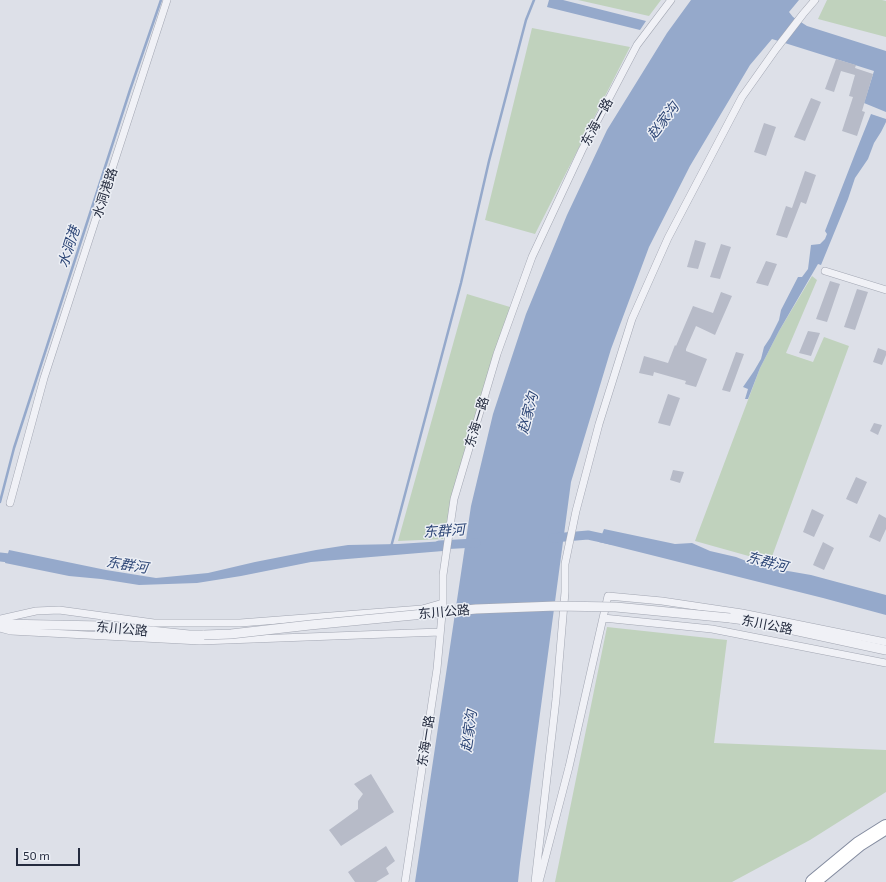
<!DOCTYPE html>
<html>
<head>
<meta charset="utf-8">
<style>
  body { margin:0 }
  #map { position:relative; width:886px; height:882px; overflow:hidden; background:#dde0e8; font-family:"Exo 2",sans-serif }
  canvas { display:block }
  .scale { position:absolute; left:16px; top:848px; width:64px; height:18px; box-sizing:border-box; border:2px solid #252c3f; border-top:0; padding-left:5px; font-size:12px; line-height:14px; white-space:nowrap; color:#252c3f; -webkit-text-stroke:3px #eceff5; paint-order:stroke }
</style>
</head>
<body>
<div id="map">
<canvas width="886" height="882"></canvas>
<div class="scale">50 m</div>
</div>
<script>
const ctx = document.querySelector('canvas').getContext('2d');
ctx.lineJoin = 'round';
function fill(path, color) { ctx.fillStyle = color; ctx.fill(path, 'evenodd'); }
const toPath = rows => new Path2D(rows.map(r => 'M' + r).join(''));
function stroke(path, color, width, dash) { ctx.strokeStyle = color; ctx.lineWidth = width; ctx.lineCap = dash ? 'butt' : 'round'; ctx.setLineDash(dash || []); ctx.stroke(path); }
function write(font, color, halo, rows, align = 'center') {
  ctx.font = font + ' "Exo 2","Noto Sans SC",sans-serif'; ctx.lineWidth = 3; ctx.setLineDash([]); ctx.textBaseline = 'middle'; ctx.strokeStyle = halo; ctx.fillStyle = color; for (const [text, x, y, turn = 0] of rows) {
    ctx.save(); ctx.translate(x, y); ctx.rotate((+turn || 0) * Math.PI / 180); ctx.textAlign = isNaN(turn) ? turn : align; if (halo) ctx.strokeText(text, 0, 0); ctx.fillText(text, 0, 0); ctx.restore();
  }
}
fill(toPath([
  [578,0,661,0,649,16],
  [827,0,882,0,886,1,886,37,818,19],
  [532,28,630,47,535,234,485,220],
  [812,276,817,280,786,353,813,362,824,337,849,346,770,562,695,541,760,368,779,331],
  [467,294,510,307,443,539,398,541],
  [607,627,727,640,714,743,886,750,886,792,810,840,732,882,555,882]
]), '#c0d2bd');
fill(toPath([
  [549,0,563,0,646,21,640,30,547,7],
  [691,0,799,0,789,12,793,17,807,26,886,51,886,112,864,103,874,71,772,39,750,65,690,166,649,247,611,349,571,482,520,863,518,882,415,882,471,506,493,414,526,314,567,215,607,130,667,33],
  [871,114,886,119,886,122,881,132,874,143,868,159,855,178,848,199,821,265,818,264,779,331,760,368,748,399,745,399,748,389,743,387,754,371,761,359,764,347,770,338,779,320,781,310,798,277,802,277,808,269,811,245,820,244,825,239,827,234,825,231,855,154],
  [604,529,675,544,692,543,710,551,736,557,759,566,811,575,837,582,886,595,886,615,823,598,599,542],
  [445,541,443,551,311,562,241,576,197,583,139,585,101,579,69,576,5,563,9,550,106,570,156,578,208,573,255,562,316,550,348,545,398,544]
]), '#95a9cb');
stroke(toPath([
  [0,502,14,448,130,90,161,0],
  [391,547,461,283,489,161,526,20,534,0]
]), '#95a9cb', 2.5);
stroke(toPath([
  [553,538,588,535,611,540],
  [439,545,476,543],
  [0,557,18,559]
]), '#95a9cb', 9);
fill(toPath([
  [836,59,856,65,855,68,873,74,862,111,865,112,857,136,842,131,853,97,849,96,855,75,841,71,834,92,825,89],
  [811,98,821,102,805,141,794,137],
  [764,123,776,127,766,156,754,152],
  [805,171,816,175,806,204,801,202,787,238,776,235,786,206,792,208],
  [695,240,706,243,698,269,687,267],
  [721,244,731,247,720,279,710,277],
  [766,261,777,264,768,286,756,283],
  [830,281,840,284,827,322,816,319],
  [857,289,868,292,855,330,844,327],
  [721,292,732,296,715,335,696,326,686,349,686,351,707,359,696,387,685,384,686,381,654,372,653,376,639,373,644,356,668,363,675,345,676,346,693,306,713,313],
  [808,331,820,333,811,356,799,353],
  [878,348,886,351,886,355,882,365,873,362],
  [736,352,744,354,730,392,722,390],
  [668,394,680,398,670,426,658,423],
  [874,423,882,425,878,435,870,431],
  [673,470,684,472,680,483,670,480],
  [856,477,867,482,857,504,846,499],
  [812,509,824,515,814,537,803,532],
  [879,514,886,518,886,529,880,542,869,537],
  [823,542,834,548,824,570,813,565],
  [371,774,394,812,341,846,329,830,358,809,358,801,363,794,354,784],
  [386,846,395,861,386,868,389,874,376,882,355,882,348,872]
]), '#b7bbc8');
const minor = toPath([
  [825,271,886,290],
  [10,503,44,378,167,0],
  [603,618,712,629,886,663],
  [0,619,36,611,59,610,154,623,240,623,422,609,443,603],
  [0,628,11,631,200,641,440,632],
  [405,882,437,669,443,603,443,575,454,499,497,354,532,257,582,150,637,45,671,0],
  [535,882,556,699,565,592,565,564,576,511,599,424,632,319,668,238,742,97,776,49,803,14,815,0],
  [539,882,569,767,608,596,662,601,742,613,886,642]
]);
const tertiary = toPath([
  [730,618,752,621,886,650],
  [0,624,103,626,189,635,204,635]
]);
const motorway = toPath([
  [813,882,859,844,886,827]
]);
stroke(minor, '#a2a6b2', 8);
stroke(tertiary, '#a2a6b2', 10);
stroke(motorway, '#838b9f', 16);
stroke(minor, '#f0f1f6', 7);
stroke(tertiary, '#f0f1f6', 9);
stroke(motorway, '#fff', 14);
const tertiaryBridge = toPath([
  [204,635,231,634,310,625,476,609,556,606,616,607,730,618]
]);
stroke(tertiaryBridge, '#a2a6b2', 10, []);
stroke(tertiaryBridge, '#f0f1f6', 9);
write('13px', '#252c3f', '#eceff5', [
  ["东海一路",597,122,-62],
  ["水洞港路",105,193,-72],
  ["东海一路",477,422,-73],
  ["东川公路",444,612,-5],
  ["东川公路",767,625,11],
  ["东川公路",122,629,5],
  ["东海一路",426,741,-81]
]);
write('italic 14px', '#2d4676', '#eceff5', [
  ["赵家沟",663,121,-53],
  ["水洞港",69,247,-72],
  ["赵家沟",528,413,-75],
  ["东群河",444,531,-4],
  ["东群河",767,562,15],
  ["东群河",127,565,9],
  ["赵家沟",469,731,-82]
]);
</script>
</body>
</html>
